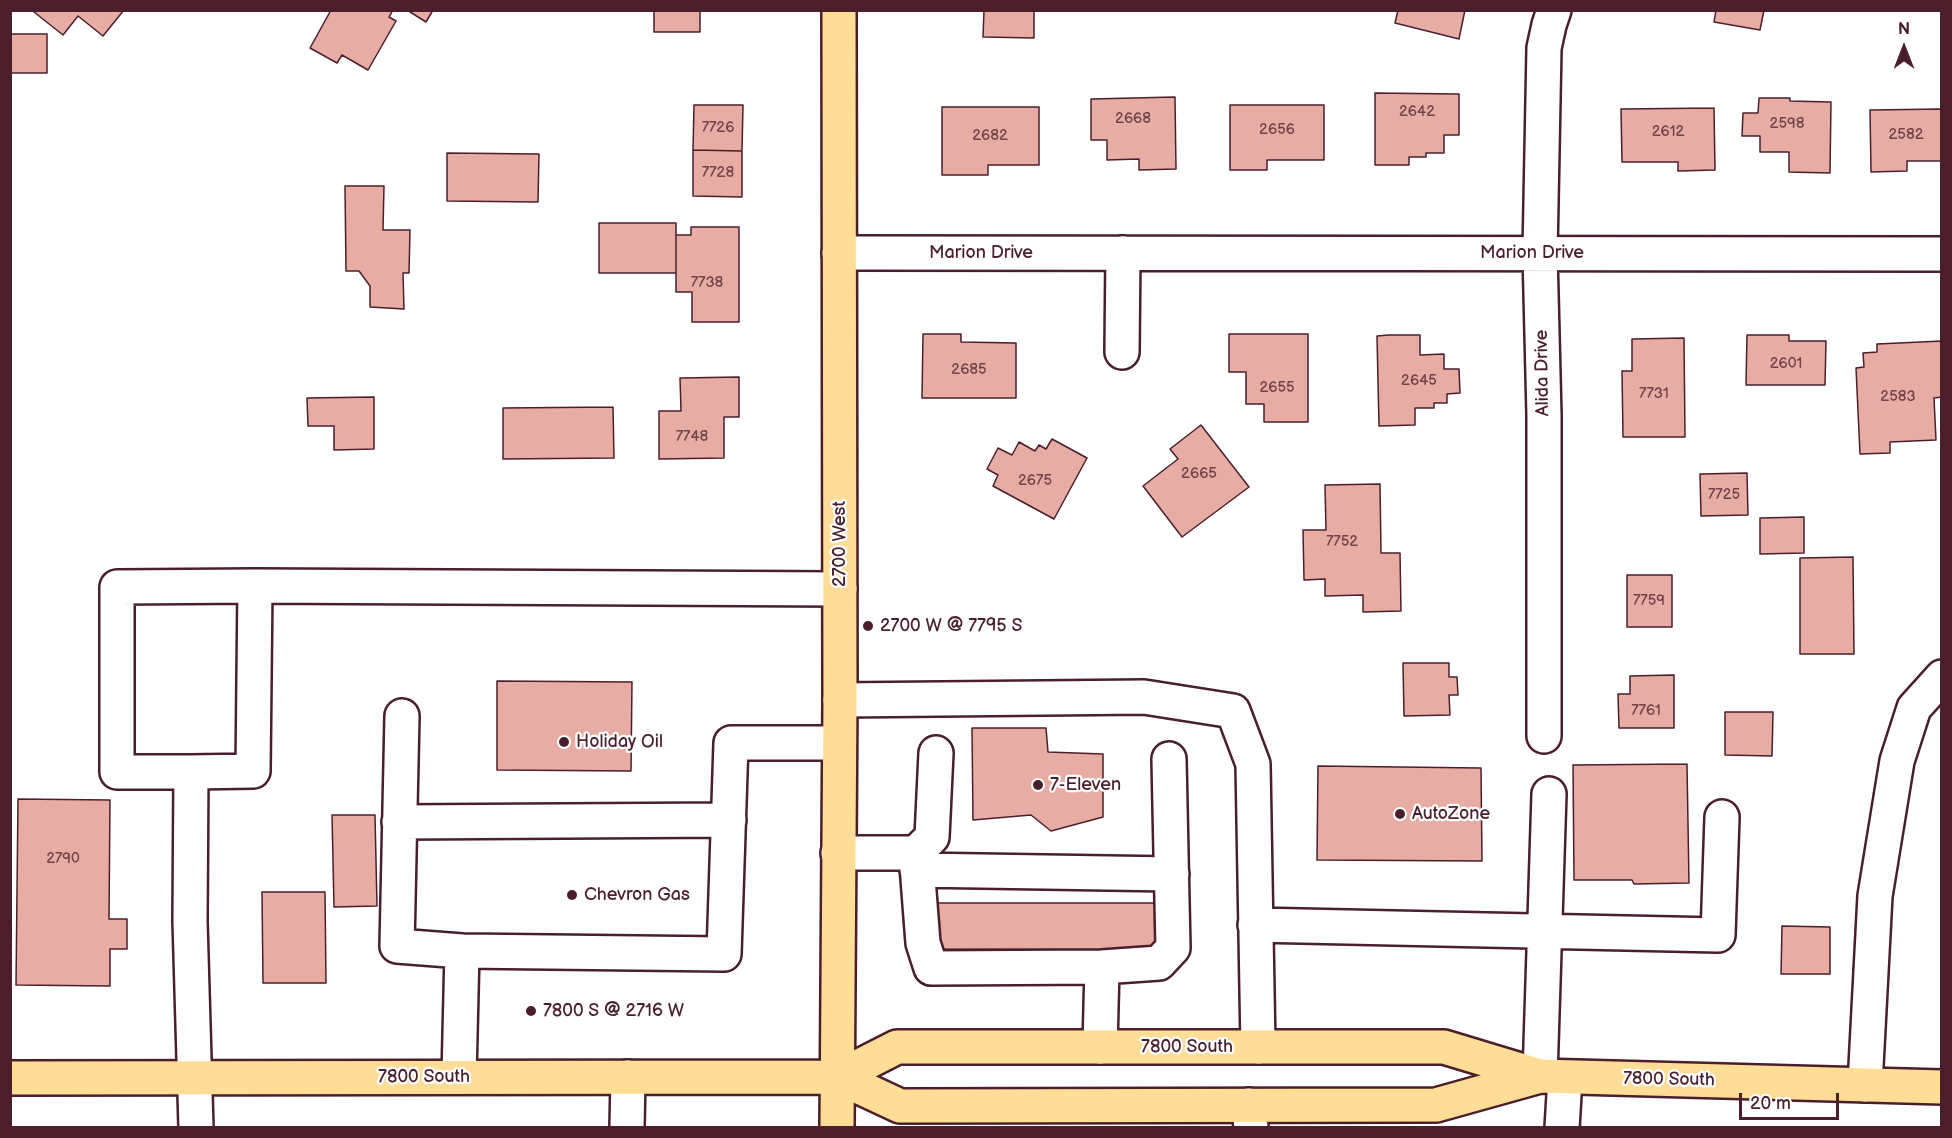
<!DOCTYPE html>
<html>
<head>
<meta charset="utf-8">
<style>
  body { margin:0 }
  #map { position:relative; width:1952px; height:1138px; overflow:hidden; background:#fff; font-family:"Balsamiq Sans",sans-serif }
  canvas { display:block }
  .frame { position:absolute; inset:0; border:12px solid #4a1f2b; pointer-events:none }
  .north { position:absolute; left:1874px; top:18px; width:60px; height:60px; -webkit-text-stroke:4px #fff; paint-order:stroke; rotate:0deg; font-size:16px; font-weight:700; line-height:24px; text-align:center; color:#4a1f2b }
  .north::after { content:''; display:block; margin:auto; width:21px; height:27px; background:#4a1f2b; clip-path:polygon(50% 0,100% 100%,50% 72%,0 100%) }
  .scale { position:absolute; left:1739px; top:1093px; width:100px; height:27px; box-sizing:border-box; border:3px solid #4a1f2b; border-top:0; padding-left:8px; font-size:18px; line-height:21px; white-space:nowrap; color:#4a1f2b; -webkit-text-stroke:4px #fff; paint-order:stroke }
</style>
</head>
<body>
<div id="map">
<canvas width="1952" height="1138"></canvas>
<div class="frame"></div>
<div class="north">N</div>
<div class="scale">20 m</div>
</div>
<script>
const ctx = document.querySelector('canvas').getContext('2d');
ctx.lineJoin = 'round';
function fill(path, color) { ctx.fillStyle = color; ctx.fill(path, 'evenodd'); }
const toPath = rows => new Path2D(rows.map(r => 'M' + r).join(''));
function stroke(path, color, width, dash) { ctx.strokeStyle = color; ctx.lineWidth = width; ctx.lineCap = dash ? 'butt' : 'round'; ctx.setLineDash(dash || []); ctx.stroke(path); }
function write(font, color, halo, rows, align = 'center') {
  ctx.font = font + ' "Balsamiq Sans",sans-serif'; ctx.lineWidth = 4.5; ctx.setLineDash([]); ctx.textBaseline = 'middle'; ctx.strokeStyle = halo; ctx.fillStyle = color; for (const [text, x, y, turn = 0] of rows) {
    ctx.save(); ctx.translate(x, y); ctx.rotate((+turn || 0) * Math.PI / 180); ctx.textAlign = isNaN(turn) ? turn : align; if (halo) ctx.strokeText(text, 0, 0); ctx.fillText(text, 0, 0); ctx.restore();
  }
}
const building = toPath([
  [35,10,124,10,103,36,78,16,63,35,34,12,35,10],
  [331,10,393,10,389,17,396,21,368,70,342,55,337,63,310,48,331,10],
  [407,10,433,10,426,22,407,10],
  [654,10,700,10,700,32,654,32,654,10],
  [984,10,1034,10,1034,38,983,37,984,10],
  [1398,10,1465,10,1459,39,1395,23,1398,10],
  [1716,10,1764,10,1760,30,1714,22,1716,10],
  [10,34,47,34,47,73,10,73,10,34],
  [1375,93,1459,94,1459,135,1444,135,1444,153,1426,153,1426,157,1409,157,1409,165,1375,165,1375,93],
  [1175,97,1176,169,1139,170,1139,159,1107,160,1107,140,1091,140,1091,99,1175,97],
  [1759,98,1790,98,1790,101,1831,102,1830,173,1789,172,1789,152,1760,152,1760,136,1742,136,1743,113,1758,113,1759,98],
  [694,105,743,105,742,151,693,150,694,105],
  [1230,105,1324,105,1324,160,1267,160,1267,170,1230,170,1230,105],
  [942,107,1039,107,1039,165,988,165,988,175,942,175,942,107],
  [1714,108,1715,170,1678,171,1678,162,1622,162,1621,109,1714,108],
  [1942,109,1942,161,1907,161,1907,171,1871,172,1870,110,1942,109],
  [693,150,742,151,742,197,693,196,693,150],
  [447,153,539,154,538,202,447,201,447,153],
  [345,186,384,186,383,230,410,230,409,273,403,273,404,309,370,307,370,286,359,271,346,271,345,186],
  [599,223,676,223,676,273,599,273,599,223],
  [691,227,739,227,739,322,692,322,692,292,676,292,676,235,691,235,691,227],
  [923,334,961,334,961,342,1016,343,1016,398,922,398,923,334],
  [1229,334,1308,334,1308,422,1264,422,1264,404,1246,404,1246,372,1229,372,1229,334],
  [1389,335,1420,335,1420,355,1444,354,1444,369,1459,369,1460,393,1447,394,1447,403,1434,403,1434,408,1415,408,1415,425,1379,426,1377,336,1389,335],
  [1747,335,1789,335,1789,341,1826,341,1825,385,1746,385,1747,335],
  [1684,338,1685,437,1623,437,1622,371,1632,371,1632,339,1684,338],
  [1942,341,1942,397,1934,398,1936,440,1890,442,1890,453,1860,454,1856,368,1864,367,1863,353,1877,352,1877,344,1942,341],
  [739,377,739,417,724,417,724,458,659,459,659,411,681,411,680,378,739,377],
  [374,397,374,449,334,450,334,426,308,426,307,398,374,397],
  [613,407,614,458,503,459,503,408,613,407],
  [1201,425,1249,487,1182,537,1143,486,1178,459,1170,449,1201,425],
  [1052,439,1087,458,1054,519,993,486,998,475,987,469,998,448,1012,455,1019,442,1035,451,1039,445,1046,449,1052,439],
  [1747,473,1748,515,1701,516,1700,474,1747,473],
  [1380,484,1381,553,1400,553,1401,611,1363,612,1363,595,1325,596,1325,579,1304,580,1303,530,1326,530,1325,485,1380,484],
  [1804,517,1804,553,1760,554,1760,518,1804,517],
  [1853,557,1854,654,1800,654,1800,558,1853,557],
  [1627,575,1672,575,1672,627,1627,627,1627,575],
  [1403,663,1449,663,1449,677,1457,677,1458,695,1449,695,1450,715,1404,716,1403,663],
  [1674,675,1674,728,1619,728,1618,694,1630,694,1630,676,1674,675],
  [497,681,632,682,631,771,497,770,497,681],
  [1725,712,1773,712,1772,756,1725,755,1725,712],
  [972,728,1046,728,1048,752,1103,754,1103,817,1051,831,1031,815,973,820,972,728],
  [1687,764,1689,883,1634,884,1632,880,1574,880,1573,765,1687,764],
  [1318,766,1481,768,1482,861,1317,860,1318,766],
  [18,799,110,800,109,919,127,919,127,949,110,949,110,986,16,985,18,799],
  [332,815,375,815,377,906,334,907,332,815],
  [262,892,325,892,326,983,263,983,262,892],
  [937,903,1156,903,1156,950,937,949,937,903],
  [1782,926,1830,927,1830,974,1781,974,1782,926]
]);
fill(building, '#e7ada4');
stroke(building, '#4a1f2b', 1.5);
const minor = toPath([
  [839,253,1942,254],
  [1122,352,1123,253],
  [255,586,840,589],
  [840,700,1144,697,1233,711,1253,764,1258,1047],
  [402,716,397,946,462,951],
  [1544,736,1544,416,1540,253,1544,48,1549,25,1554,10],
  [191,772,117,772,117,587,255,586,253,771,191,772,190,921,196,1128],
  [399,822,729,820],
  [838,853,916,853,923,943,931,968,1102,967],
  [916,853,932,837,936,753],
  [917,870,1172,874],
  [1255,925,1718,935,1722,817],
  [1100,1047,1102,967,1159,963,1173,948,1169,759],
  [1540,1076,1549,794],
  [459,1077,462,951,724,954,731,743,839,743],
  [1865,1085,1875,896,1897,761,1914,708,1942,677],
  [1249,1105,1251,1128],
  [627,1128,628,1077],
  [1562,1128,1565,1078]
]);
const major = toPath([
  [838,1077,897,1047,1444,1047,1540,1076,1942,1087],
  [10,1078,838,1077,900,1106,1436,1105,1540,1076],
  [837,1128,840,700,839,10]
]);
stroke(minor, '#4a1f2b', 38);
stroke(major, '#4a1f2b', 38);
stroke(minor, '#fff', 33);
stroke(major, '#ffdd96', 33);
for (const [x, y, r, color] of [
  [868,626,6,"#4a1f2b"],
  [564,742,6,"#4a1f2b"],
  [1038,785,6,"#4a1f2b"],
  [1400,814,6,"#4a1f2b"],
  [572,895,6,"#4a1f2b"],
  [531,1011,6,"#4a1f2b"]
]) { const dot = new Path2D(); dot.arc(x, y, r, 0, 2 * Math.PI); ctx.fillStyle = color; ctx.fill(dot); stroke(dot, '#fff', 2); }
write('15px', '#714249', null, [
  ["2642",1417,112],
  ["2668",1133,119],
  ["2598",1787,124],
  ["7726",718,128],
  ["2656",1277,130],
  ["2612",1668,132],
  ["2582",1906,135],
  ["2682",990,136],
  ["7728",718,173],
  ["7738",707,283],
  ["2601",1786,364],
  ["2685",969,370],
  ["2645",1419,381],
  ["2655",1277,388],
  ["7731",1654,394],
  ["2583",1898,397],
  ["7748",692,437],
  ["2665",1199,474],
  ["2675",1035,481],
  ["7725",1724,495],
  ["7752",1342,542],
  ["7759",1649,601],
  ["7761",1646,711],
  ["2790",63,859]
]);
write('18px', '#4a1f2b', '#fff', [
  ["Marion Drive",981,253],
  ["Marion Drive",1532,253],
  ["Alida Drive",1543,373,-91],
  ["2700 West",840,544,-90],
  ["7800 South",1187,1047],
  ["7800 South",424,1077],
  ["7800 South",1669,1080,1]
]);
write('18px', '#4a1f2b', '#fff', [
  ["2700 W @ 7795 S",880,626],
  ["Holiday Oil",576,742],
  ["7-Eleven",1050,785],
  ["AutoZone",1412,814],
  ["Chevron Gas",584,895],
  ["7800 S @ 2716 W",543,1011]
], 'left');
</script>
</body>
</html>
